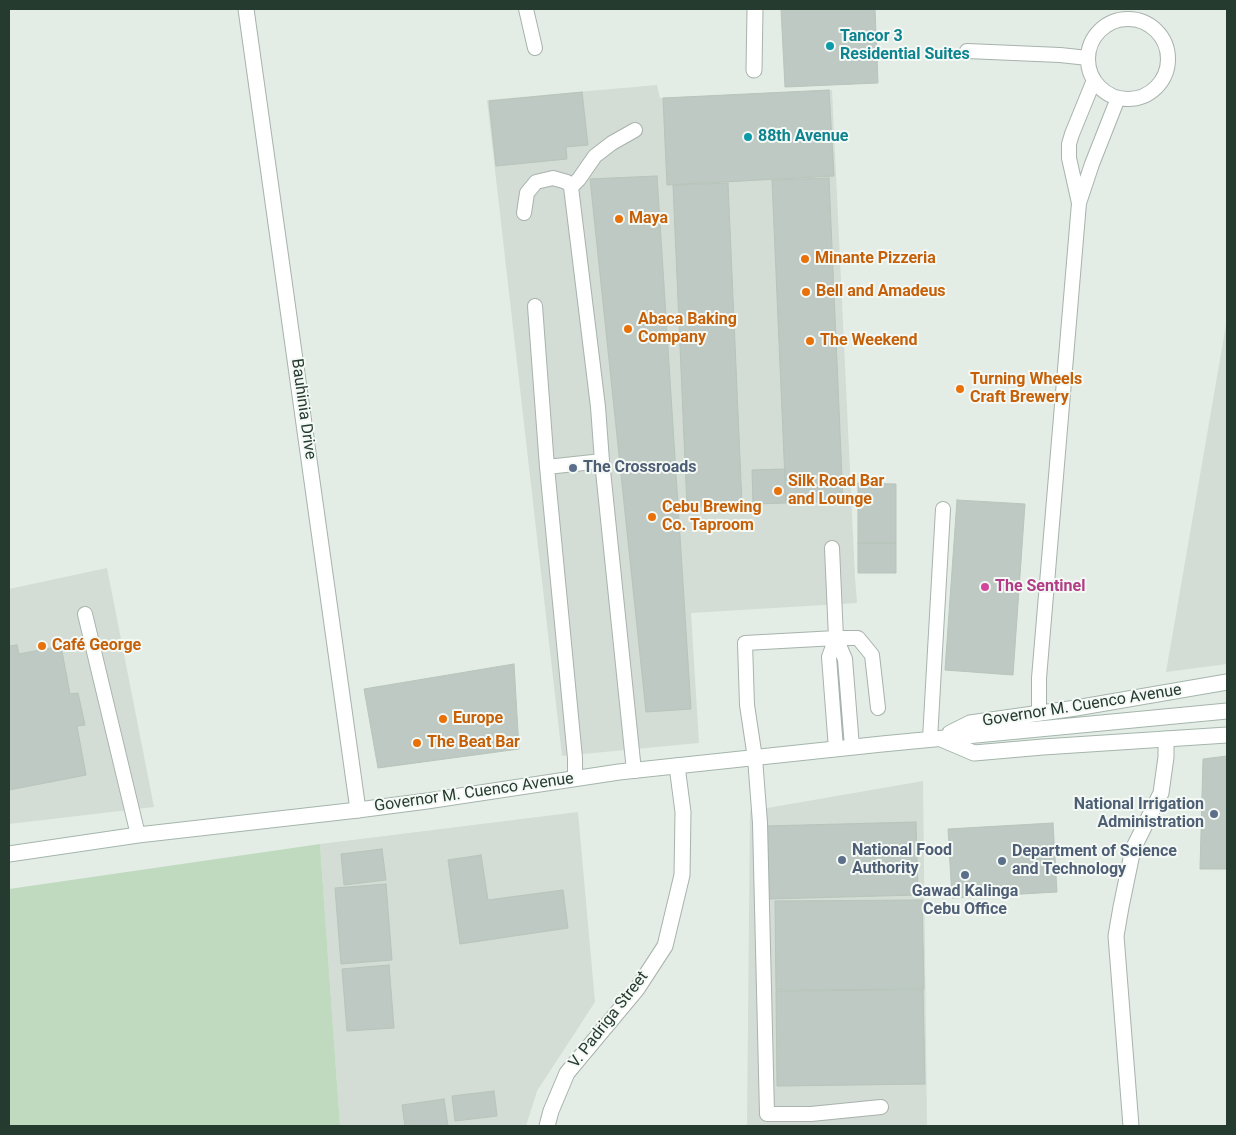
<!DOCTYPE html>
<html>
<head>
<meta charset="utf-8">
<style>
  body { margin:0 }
  #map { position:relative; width:1236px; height:1135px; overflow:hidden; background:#e4ece6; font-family:Roboto,sans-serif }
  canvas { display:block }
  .frame { position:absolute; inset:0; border:10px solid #263b30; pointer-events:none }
</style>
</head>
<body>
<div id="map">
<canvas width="1236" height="1135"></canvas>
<div class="frame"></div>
</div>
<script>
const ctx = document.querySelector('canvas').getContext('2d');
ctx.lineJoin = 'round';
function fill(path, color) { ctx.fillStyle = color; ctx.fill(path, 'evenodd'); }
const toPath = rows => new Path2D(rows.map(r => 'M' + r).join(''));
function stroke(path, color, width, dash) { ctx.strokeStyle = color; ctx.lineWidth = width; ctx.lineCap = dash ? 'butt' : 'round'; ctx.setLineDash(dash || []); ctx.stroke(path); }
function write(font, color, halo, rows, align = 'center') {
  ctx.font = font + ' Roboto,sans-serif'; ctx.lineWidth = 4; ctx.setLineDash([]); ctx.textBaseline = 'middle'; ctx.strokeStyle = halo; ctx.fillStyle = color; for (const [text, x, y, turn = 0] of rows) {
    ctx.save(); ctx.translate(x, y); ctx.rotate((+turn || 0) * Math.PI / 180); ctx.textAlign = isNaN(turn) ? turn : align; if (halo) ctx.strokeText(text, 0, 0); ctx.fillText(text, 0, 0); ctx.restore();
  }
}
fill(toPath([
  [657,85,660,98,832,90,855,577,857,603,691,613,699,743,562,756,487,100],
  [1227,319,1227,664,1166,672],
  [107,568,154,807,9,824,9,589],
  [923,781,927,1126,747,1126,750,811],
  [578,812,595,1002,537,1091,526,1126,340,1126,320,844]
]), '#d3dcd5');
fill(toPath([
  [320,844,340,1126,9,1126,9,889]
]), '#c0dac0');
const building = toPath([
  [781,9,875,9,878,83,785,87,781,9],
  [829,90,834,176,667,185,663,98,829,90],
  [582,92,588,145,566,147,567,159,496,166,489,101,582,92],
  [657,176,691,709,646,712,590,179,657,176],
  [829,178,843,501,786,503,772,180,829,178],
  [728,183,742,505,687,507,673,185,728,183],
  [785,469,786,503,753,504,752,470,785,469],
  [858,483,896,484,896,543,858,543,858,483],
  [957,500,1025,504,1013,675,945,670,957,500],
  [858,543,896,543,896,573,858,573,858,543],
  [17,645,19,654,61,646,70,694,78,693,85,725,77,726,86,775,9,790,9,646,17,645],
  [514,664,519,749,378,768,364,689,514,664],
  [1227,756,1227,869,1200,869,1203,759,1227,756],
  [916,822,918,895,768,899,766,826,916,822],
  [1053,823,1057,892,952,898,948,829,1053,823],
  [382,849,386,880,344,885,341,854,382,849],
  [481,855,488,900,563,890,568,928,460,944,448,860,481,855],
  [386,884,392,960,341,964,335,888,386,884],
  [922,900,924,989,776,990,775,901,922,900],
  [389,965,394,1028,347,1031,342,969,389,965],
  [923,990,925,1084,777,1086,776,991,923,990],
  [494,1091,497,1116,455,1121,452,1096,494,1091],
  [444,1099,448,1126,405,1126,402,1105,444,1099]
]);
fill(building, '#bdc9c2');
stroke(building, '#b7c5bb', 1);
const service = toPath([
  [526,9,535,48],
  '1088 59a40 40 0 1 1 80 0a40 40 0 1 1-80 0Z',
  [967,51,1060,55,1088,58],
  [571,187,579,179,595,156,612,143,635,130],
  [1079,203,1069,158,1069,144,1072,134,1094,80],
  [524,213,527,193,536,182,553,178,567,182,571,187,598,407,602,461,634,771],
  [535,306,547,467,575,758,575,778],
  [547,467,602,461],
  [832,548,836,638,858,638,872,655,878,708],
  [85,614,138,835],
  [836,638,745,643,747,705,755,758,760,823,767,1114,811,1114,881,1107],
  [836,638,845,659,852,747],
  [1039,713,1039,678,1079,203,1092,164,1118,98],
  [930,739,943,509],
  [836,749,829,657,836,638]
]);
const minor = toPath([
  [246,9,358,810],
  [754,70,755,9],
  [547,1126,551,1111,567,1073,637,989,665,946,682,875,683,812,677,766],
  [1131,1126,1116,936,1121,907,1133,849,1161,793,1166,757,1166,739]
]);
const secondary = toPath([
  [950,733,970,723,1076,708,1227,682],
  [941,739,974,753,1043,747,1227,735],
  [9,854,138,835,358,810,427,801,619,772,882,744,1227,711]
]);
stroke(service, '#a7b3ac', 16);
stroke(minor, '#a7b3ac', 17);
stroke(secondary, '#a4b6ab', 17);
stroke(service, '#fff', 14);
stroke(minor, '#fff', 15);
stroke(secondary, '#fff', 15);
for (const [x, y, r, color] of [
  [830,46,5,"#0f9aa8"],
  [748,137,5,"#0f9aa8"],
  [619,219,5,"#e8710a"],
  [805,259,5,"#e8710a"],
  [806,292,5,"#e8710a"],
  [628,329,5,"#e8710a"],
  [810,341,5,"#e8710a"],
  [960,389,5,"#e8710a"],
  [573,468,5,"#5c6f8a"],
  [778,491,5,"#e8710a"],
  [652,517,5,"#e8710a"],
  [985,587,5,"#d1479c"],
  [42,646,5,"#e8710a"],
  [443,719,5,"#e8710a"],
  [417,743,5,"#e8710a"],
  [1214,814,5,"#5c6f8a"],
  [842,860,5,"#5c6f8a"],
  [1002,861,5,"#5c6f8a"],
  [965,875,5,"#5c6f8a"]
]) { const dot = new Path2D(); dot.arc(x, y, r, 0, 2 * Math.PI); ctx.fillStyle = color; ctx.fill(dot); stroke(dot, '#f4f9f5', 2); }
write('bold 16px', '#0d838f', '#f4f9f5', [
  ["Tancor 3",840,37],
  ["Residential Suites",840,55],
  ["88th Avenue",758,137]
], 'left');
write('bold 16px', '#c56008', '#f4f9f5', [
  ["Maya",629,219],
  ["Minante Pizzeria",815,259],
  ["Bell and Amadeus",816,292],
  ["Abaca Baking",638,320],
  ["Company",638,338],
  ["The Weekend",820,341],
  ["Turning Wheels",970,380],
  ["Craft Brewery",970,398],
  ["Silk Road Bar",788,482],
  ["and Lounge",788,500],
  ["Cebu Brewing",662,508],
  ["Co. Taproom",662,526],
  ["Café George",52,646],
  ["Europe",453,719],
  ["The Beat Bar",427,743]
], 'left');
write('16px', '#263b30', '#f4f9f5', [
  ["Bauhinia Drive",303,409,82],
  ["Governor M. Cuenco Avenue",1082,706,-9],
  ["Governor M. Cuenco Avenue",474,793,-8],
  ["V. Padriga Street",609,1020,-52]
]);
write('bold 16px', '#4e5e75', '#f4f9f5', [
  ["The Crossroads",583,468],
  ["National Irrigation",1204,805,"right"],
  ["Administration",1204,823,"right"],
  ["National Food",852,851],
  ["Authority",852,869],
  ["Department of Science",1012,852],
  ["and Technology",1012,870],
  ["Gawad Kalinga",965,892,"center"],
  ["Cebu Office",965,910,"center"]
], 'left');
write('bold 16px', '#b23c85', '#f4f9f5', [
  ["The Sentinel",995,587]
], 'left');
</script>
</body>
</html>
